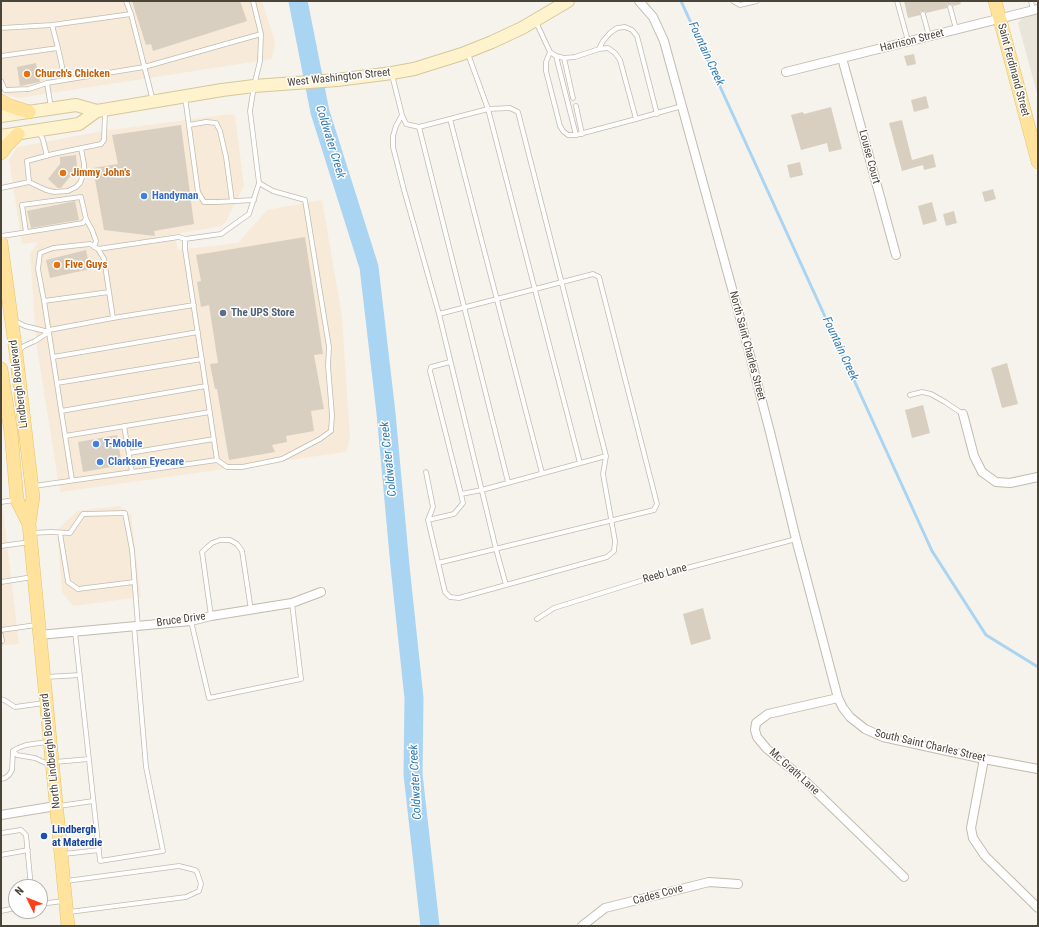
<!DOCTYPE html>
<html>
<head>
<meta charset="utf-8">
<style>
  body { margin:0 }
  #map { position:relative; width:1039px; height:927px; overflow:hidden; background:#f6f3ec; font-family:"Roboto Condensed",sans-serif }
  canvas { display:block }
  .frame { position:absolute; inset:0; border:2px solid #4b4439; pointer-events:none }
  .north { position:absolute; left:8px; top:879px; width:40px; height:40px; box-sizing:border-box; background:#fff; border:1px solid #b7b4b0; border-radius:50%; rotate:313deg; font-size:11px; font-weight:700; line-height:16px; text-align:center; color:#4b4439 }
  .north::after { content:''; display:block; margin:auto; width:14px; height:18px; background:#fc3f1d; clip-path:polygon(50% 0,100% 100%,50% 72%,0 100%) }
</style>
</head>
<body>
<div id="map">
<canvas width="1039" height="927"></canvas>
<div class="frame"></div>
<div class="north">N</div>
</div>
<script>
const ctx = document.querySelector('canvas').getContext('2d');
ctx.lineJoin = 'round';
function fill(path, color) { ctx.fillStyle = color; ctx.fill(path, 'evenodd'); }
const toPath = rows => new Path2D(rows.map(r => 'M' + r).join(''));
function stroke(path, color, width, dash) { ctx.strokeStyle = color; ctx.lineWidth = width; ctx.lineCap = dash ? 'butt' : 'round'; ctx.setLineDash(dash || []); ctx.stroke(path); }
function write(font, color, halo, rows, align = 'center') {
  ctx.font = font + ' "Roboto Condensed",sans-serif'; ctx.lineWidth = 3; ctx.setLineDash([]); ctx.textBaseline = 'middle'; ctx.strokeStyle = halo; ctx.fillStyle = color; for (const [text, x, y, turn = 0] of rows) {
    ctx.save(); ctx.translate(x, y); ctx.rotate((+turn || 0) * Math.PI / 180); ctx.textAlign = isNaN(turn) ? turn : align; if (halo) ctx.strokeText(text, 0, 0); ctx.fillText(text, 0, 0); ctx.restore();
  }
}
fill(toPath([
  [1038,13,1038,97,1018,23,1022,18]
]), '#eae5da');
fill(toPath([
  [1,1,262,1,275,42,272,59,19,98,6,95,1,91],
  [231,114,235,116,244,186,226,221,222,226,158,237,176,241,178,250,238,243,267,210,322,200,342,317,350,439,346,452,60,492,37,348,30,254,38,242,22,244,9,160,17,147,103,131],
  [1,493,19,644,1,646],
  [120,506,131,515,141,597,73,606,62,592,57,530,77,511]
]), '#f7ead8');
stroke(toPath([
  [681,1,932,551,986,635,1038,667]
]), '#a9d4f2', 3);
stroke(toPath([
  [298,1,320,112,369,267,386,413,400,566,414,698,413,774,430,926]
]), '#a9d4f2', 19);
fill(toPath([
  [132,1,240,1,247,21,153,51,151,44,146,45],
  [904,1,960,1,961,4,953,6,952,4,949,4,947,5,947,8,926,13,925,11,922,11,920,12,920,15,908,18],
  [914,54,916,64,907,66,904,56],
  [36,63,40,82,20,86,17,67],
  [926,96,929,108,914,112,911,100],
  [831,107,842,149,829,152,827,143,801,150,791,115,803,112,804,114],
  [902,120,912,160,933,154,936,167,924,170,923,165,902,171,889,123],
  [181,125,194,224,154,231,155,236,104,230,93,168,118,164,112,135],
  [76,155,77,168,61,188,58,188,48,179,60,164,60,157],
  [800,162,803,175,790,178,787,165],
  [993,189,996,199,985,202,982,192],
  [75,201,79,220,31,228,27,211],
  [932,202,937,221,923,225,918,206],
  [954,211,957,223,946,226,943,214],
  [305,237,323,354,314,355,324,409,311,411,314,431,286,436,287,442,272,445,275,452,229,460,217,389,215,389,210,364,218,363,209,305,201,307,197,282,201,281,196,255],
  [86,250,90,269,50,278,46,260],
  [1007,363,1018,404,1002,408,991,368],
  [923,405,930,433,912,438,905,410],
  [117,435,122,465,83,472,78,442],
  [703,608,711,639,691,645,683,614]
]), '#d8cfc1');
const service = toPath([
  [253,1,261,34],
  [733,1,740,5,757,1],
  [897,1,908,41],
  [1031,1,1033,10],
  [950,7,956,29],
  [131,14,153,101],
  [923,14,929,36],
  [536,22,550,52,556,56,564,58,575,57,599,49,608,48,615,53,620,60,636,119,682,106],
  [1,28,52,25],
  [58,48,52,25,131,14,126,1],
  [599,49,603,41,610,33,617,28,625,27,632,30,637,36,657,114],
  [550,52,546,62,546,71,560,126,563,131,568,135,576,135,636,119],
  [1,56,58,48,65,80,47,83],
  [556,56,576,135],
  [564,58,573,98],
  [392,75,402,115,406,124,419,127,488,109,468,54],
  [1,81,5,90,29,89,47,83,51,108],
  [185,97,198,192,204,202,217,202,254,200],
  [576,106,582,134],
  [402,115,396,126,393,136,393,147,404,190,439,314,496,549,506,585],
  [450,119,542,473],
  [189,125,206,122,216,123,220,131,226,157,232,201],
  [419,127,508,482],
  [39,131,43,140,47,156],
  [29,182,27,161,53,154,101,144,104,140,105,112],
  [1,188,29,182,46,190,54,192,68,191,76,187,80,183,84,173,84,164,81,148],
  [86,219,92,230,96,241,94,247],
  [1,236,15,234,83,223,86,219,81,197,22,205,26,232],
  [98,249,104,259,113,318],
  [44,301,109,292],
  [15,321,25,326,49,332,35,341,24,346,18,351],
  [49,330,113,318,194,305],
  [53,357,198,332],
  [450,362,431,367,430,371,461,494,482,490,606,456],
  [57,383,202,359],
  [910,395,922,392,931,394,945,402,963,414],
  [61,411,206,386],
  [124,426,132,472],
  [65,436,210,412],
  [129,453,214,439],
  [217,460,227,467,242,467,282,459,320,439,331,431,332,415,328,366,329,347,305,200,273,191,259,183],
  [426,472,433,507,428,520,445,592,450,597,459,598,607,557,614,551,615,541,603,474,606,456,518,112,510,108,488,109,580,463],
  [72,480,44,301,38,269,40,253,53,248,90,244,98,249,179,237,185,239],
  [34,486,217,460,185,249,185,239,221,234,249,214,259,183,250,111,254,86,260,61,261,34,144,67,65,80],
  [1,502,14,500],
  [428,520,454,514,463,503,461,494],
  [31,533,51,532,70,533,83,514,125,513,132,550,138,626],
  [60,533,68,582,78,589,134,582],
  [1,546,30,542],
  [438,563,654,510,657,504,599,277,593,274,439,314],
  [1,582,33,577],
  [211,616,202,552,212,543,220,540,230,540,237,544,242,551,251,610],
  [537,619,554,608,653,577,796,539],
  [191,621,209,698,301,679,292,603],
  [1,630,36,625],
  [75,632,100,861,163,851,146,767,134,626],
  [1,635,2,641,1,641],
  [46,677,80,675],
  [1,699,4,700,15,707,44,703],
  [13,751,17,755,35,758,50,765],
  [55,762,89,759],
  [1,779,5,778,9,775,12,770,13,751,18,748,26,745,47,742],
  [59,806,93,801],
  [1,833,21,830,26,835,31,887],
  [64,854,99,850],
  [1,855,28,850],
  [66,881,179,866,195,870,197,872,201,884,199,891,186,897,69,912],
  [40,904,63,901],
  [1,911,16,908]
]);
const minor = toPath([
  [639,1,653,17,664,41,742,325,770,432,796,539,838,698,843,708,850,717,865,729,883,737,984,759,1038,769],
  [842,58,896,255],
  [786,72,1038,9],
  [963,414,974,456,982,472,996,482,1010,483,1038,477],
  [39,635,191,621,211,616,292,603,321,592],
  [838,698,768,714,756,723,755,730,757,737,767,749,800,776,904,877],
  [984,759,971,828,973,838,985,856,1038,908],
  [1,815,56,806],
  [582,926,605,908,709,882,738,884]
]);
const secondary = toPath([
  [1,116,76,105,97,111],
  [1,136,79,124,97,111,222,90,254,86,337,80,392,73,414,69,462,54,492,42,522,28,568,1]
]);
const primary = toPath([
  [995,1,1038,162],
  [1,101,10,106,29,112],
  [1,153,7,145,18,134],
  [1,243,16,353,33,497,29,524,68,926],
  [1,369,11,432,17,500,29,524]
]);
stroke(service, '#c2bbae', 5.5);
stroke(minor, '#c2bbae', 10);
stroke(secondary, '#d6c79b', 14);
stroke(primary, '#e6c16a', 14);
stroke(service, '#fff', 4);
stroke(minor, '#fff', 8);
stroke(secondary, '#fff3cd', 12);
stroke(primary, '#ffe39c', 13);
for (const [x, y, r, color] of [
  [27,74,4,"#e8710a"],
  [63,173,4,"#e8710a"],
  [144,196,4,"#3f7fe0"],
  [57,265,4,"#e8710a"],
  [223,313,4,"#5c6f8a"],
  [96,444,4,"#3f7fe0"],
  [100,462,4,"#3f7fe0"],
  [44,836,4,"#1a4fb4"]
]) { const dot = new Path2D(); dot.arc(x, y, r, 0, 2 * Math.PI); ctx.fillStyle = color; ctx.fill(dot); stroke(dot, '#fff', 1.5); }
write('11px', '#4b4439', '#fff', [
  ["Harrison Street",912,41,-14],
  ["Saint Ferdinand Street",1013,70,75],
  ["West Washington Street",339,78,-6],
  ["Louise Court",869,157,75],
  ["North Saint Charles Street",747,346,75],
  ["Lindbergh Boulevard",19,384,-97],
  ["Reeb Lane",665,574,-16],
  ["Bruce Drive",181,620,-8],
  ["South Saint Charles Street",930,746,13],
  ["North Lindbergh Boulevard",51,751,-96],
  ["Mc Grath Lane",794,772,42],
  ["Cades Cove",658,895,-15]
]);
write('bold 11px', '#c56008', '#fff', [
  ["Church's Chicken",35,74],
  ["Jimmy John's",71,173],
  ["Five Guys",65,265]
], 'left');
write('bold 11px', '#366cbe', '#fff', [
  ["Handyman",152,196],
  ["T-Mobile",104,444],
  ["Clarkson Eyecare",108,462]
], 'left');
write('bold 11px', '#4e5e75', '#fff', [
  ["The UPS Store",231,313]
], 'left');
write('bold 11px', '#164399', '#fff', [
  ["Lindbergh",52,830],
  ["at Materdie",52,843]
], 'left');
write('italic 12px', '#2e7ab2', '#fff', [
  ["Fountain Creek",706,54,65],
  ["Coldwater Creek",330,142,73],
  ["Fountain Creek",840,349,65],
  ["Coldwater Creek",389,459,-96],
  ["Coldwater Creek",416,782,-93]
]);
</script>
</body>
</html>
